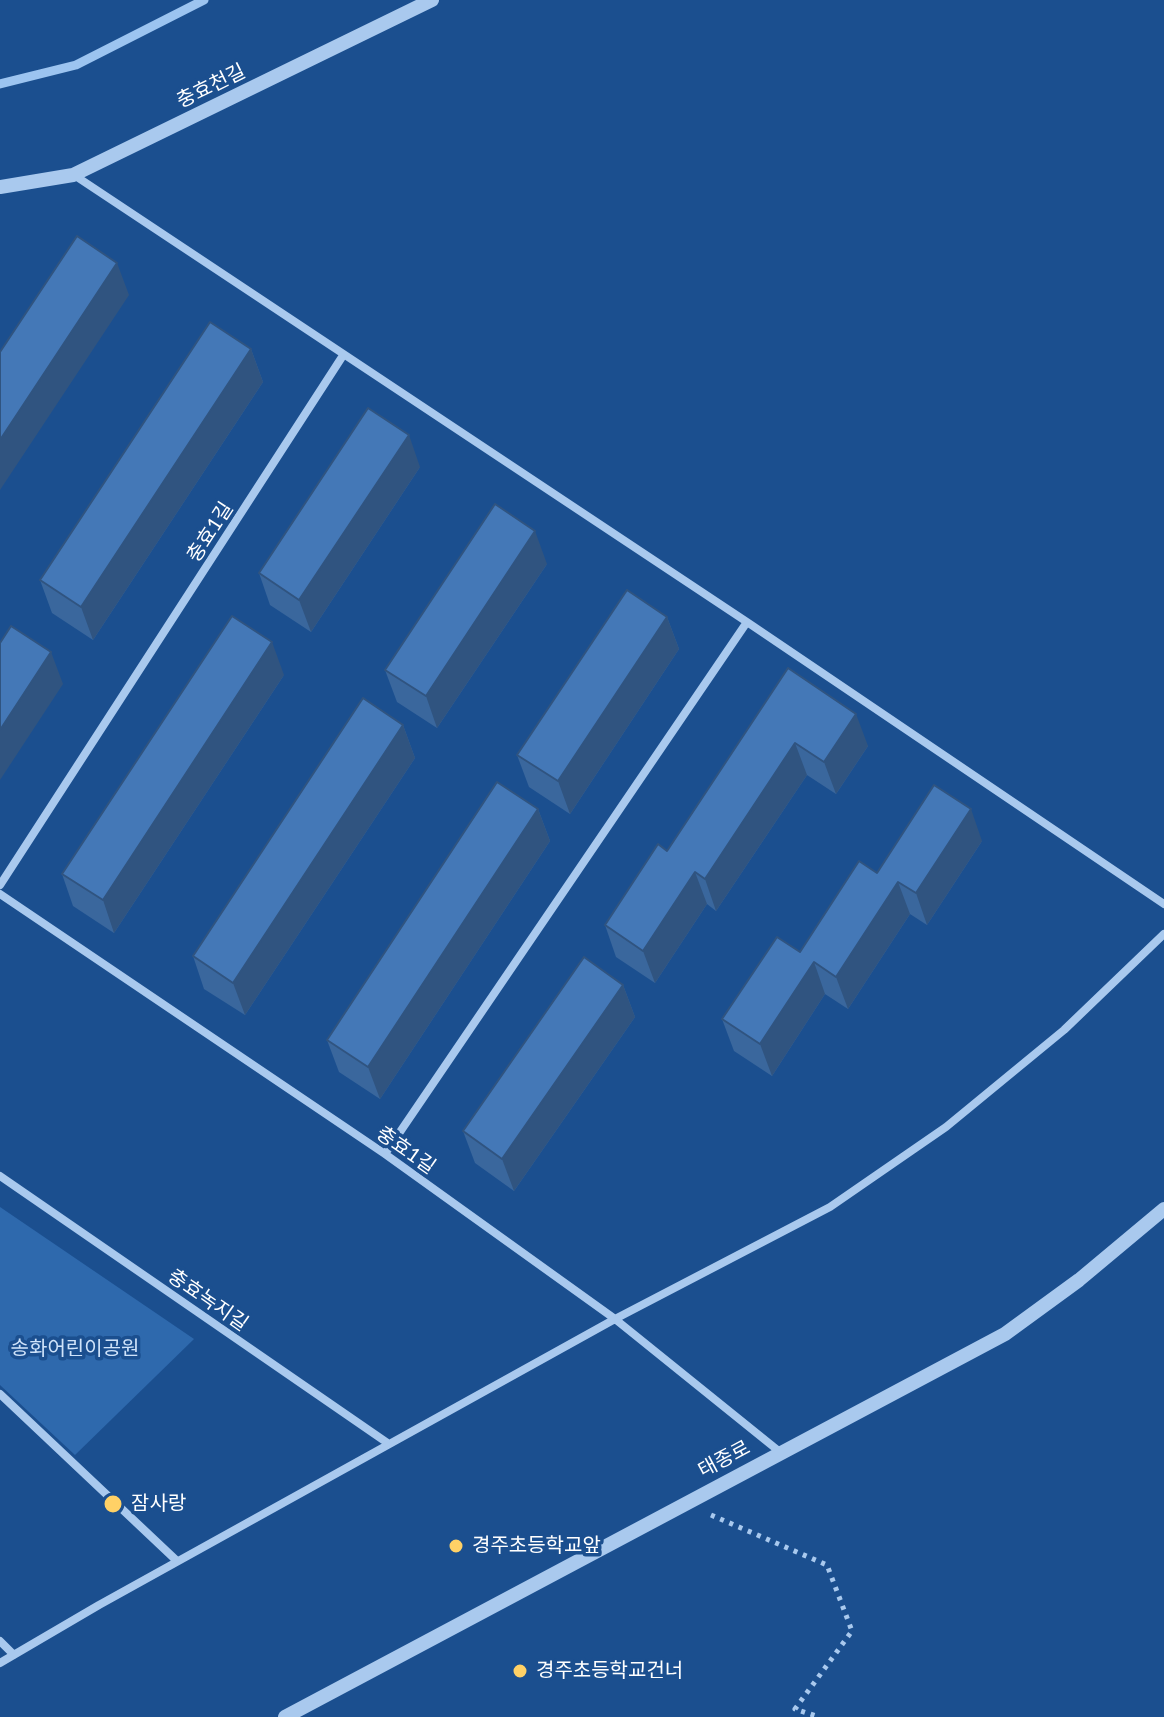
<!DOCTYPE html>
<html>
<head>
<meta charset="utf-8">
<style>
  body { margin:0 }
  canvas { display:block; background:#1b4f8f }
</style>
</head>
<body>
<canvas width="1164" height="1717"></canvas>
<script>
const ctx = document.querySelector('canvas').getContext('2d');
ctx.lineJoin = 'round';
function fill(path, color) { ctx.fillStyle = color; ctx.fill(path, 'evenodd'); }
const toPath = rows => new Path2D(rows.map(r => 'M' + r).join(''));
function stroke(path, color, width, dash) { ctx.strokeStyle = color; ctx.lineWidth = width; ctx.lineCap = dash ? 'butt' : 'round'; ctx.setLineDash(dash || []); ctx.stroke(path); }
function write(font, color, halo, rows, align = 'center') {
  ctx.font = font + ' Lato,"Noto Sans KR",sans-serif'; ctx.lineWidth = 7; ctx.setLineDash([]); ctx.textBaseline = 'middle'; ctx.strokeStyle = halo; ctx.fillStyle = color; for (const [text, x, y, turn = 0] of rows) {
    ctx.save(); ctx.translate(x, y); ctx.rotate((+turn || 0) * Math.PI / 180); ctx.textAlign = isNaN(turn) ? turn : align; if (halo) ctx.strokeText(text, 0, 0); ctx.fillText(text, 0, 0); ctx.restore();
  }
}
fill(toPath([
  [0,1207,194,1339,75,1455,0,1385]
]), '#2e69ad');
stroke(toPath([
  [0,84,76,65,204,0]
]), '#9cc4f0', 9);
stroke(toPath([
  [711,1515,827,1565,852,1631,795,1709,819,1717]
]), '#a9c9ee', 5, [4, 6]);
stroke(toPath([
  [74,175,747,622,385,1154],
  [747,622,1164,904],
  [0,885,342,357],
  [0,894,385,1154,615,1319,780,1452],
  [0,1176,389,1444],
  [0,1394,177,1561],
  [0,1641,14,1655],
  [0,1663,99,1605,615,1319,830,1207,946,1127,1064,1030,1164,934]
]), '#a9c9ee', 8);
stroke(toPath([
  [0,187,73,175,432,0],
  [285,1717,1005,1334,1079,1280,1164,1209]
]), '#a9c9ee', 14);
fill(toPath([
  [251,349,263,382,93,640,52,613,40,580],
  [420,467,311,632,270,605,259,573],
  [547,564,437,728,397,702,385,670],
  [667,617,679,649,570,814,529,787,517,755],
  [788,668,868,746,836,794,807,775,716,911,707,904,655,983,616,957,605,925,667,851],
  [284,675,114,933,73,906,62,874],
  [403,725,415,758,245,1015,204,989,193,956],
  [538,809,550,841,380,1099,339,1072,327,1040],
  [982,841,927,925,910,914,848,1009,825,994,772,1076,734,1051,722,1019,800,952,877,873],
  [623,985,635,1017,514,1191,475,1163,463,1131]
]), '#3a679d');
fill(toPath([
  [117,263,129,295,0,490,0,440],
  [251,349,263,382,93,640,81,607],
  [409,435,420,467,311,632,299,600],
  [535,531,547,564,437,728,426,696],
  [667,617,679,649,570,814,558,781],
  [272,642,284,675,114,933,103,900],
  [51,652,63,684,0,780,0,730],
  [856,714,868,746,836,794,824,762],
  [403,725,415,758,245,1015,233,983],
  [795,743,807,775,716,911,705,879],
  [538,809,550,841,380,1099,368,1067],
  [971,809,982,841,927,925,916,893],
  [695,872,707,904,655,983,643,951],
  [898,882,910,914,848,1009,836,977],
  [814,962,825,994,772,1076,760,1044],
  [623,985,635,1017,514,1191,502,1159]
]), '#305480');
const building = toPath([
  [77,236,117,263,0,440,0,352,77,236],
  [210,322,251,349,81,607,40,580,210,322],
  [368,408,409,435,299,600,259,573,368,408],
  [495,504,535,531,426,696,385,670,495,504],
  [627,590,667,617,558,781,517,755,627,590],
  [232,616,272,642,103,900,62,874,232,616],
  [11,626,51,652,0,730,0,643,11,626],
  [788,668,856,714,824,762,795,743,705,879,695,872,643,951,605,925,658,844,667,851,788,668],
  [363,698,403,725,233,983,193,956,363,698],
  [497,782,538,809,368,1067,327,1040,497,782],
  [934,785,971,809,916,893,898,882,836,977,814,962,760,1044,722,1019,777,937,800,952,859,861,877,873,934,785],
  [584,957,623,985,502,1159,463,1131,584,957]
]);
fill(building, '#4478b7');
stroke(building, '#305480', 2);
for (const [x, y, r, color] of [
  [113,1504,10,"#ffd166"],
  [456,1546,8,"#ffd166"],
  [520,1671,8,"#ffd166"]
]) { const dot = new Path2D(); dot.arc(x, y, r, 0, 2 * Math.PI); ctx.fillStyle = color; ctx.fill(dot); stroke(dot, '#1b4f8f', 3); }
write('20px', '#fff', '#1b4f8f', [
  ["충효천길",211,86,-26],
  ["충효1길",210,532,-57],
  ["충효1길",406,1150,35],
  ["충효녹지길",208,1300,35],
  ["태종로",724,1459,-28]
]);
write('20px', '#cfe3fa', '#1b4f8f', [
  ["송화어린이공원",75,1349]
]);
write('20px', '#fff', '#1b4f8f', [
  ["잠사랑",131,1504],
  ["경주초등학교앞",472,1546],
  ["경주초등학교건너",536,1671]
], 'left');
</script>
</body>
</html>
